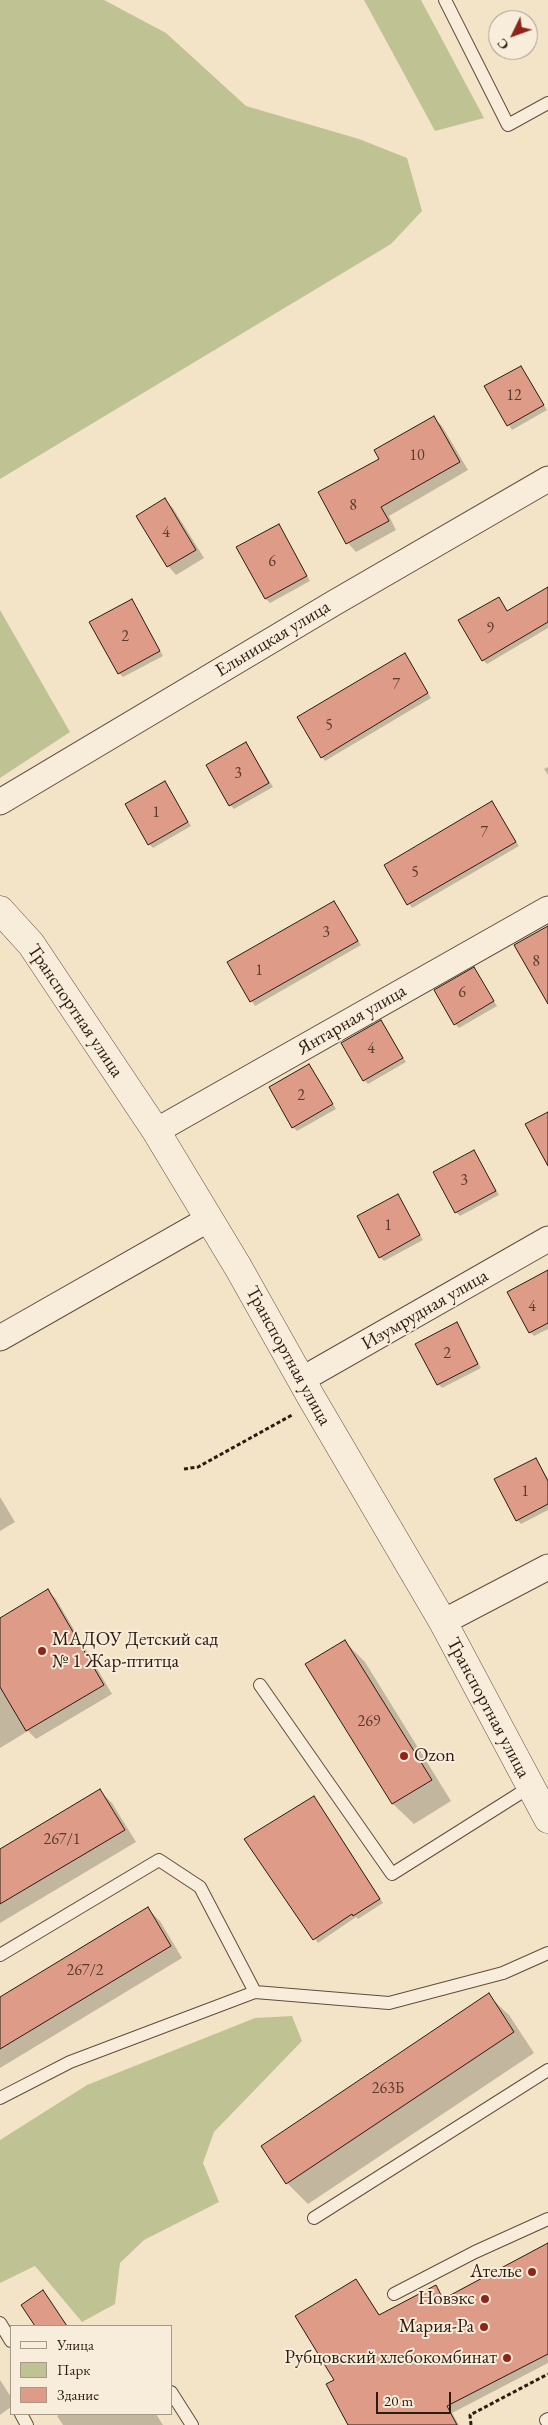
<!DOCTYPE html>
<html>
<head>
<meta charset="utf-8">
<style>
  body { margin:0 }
  #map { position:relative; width:548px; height:2425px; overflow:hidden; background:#f4e4c7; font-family:"EB Garamond",serif }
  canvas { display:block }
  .legend { position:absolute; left:10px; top:2325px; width:162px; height:90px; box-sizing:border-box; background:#f8eddb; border:1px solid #a7998a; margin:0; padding:6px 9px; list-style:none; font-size:15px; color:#2d1b10 }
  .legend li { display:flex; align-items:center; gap:10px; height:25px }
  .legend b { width:25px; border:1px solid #a7998a }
  .north { position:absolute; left:488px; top:10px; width:50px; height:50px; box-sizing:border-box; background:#f8eddb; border:1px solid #a7998a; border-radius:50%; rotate:228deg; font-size:14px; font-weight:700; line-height:20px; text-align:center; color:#2d1b10 }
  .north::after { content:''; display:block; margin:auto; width:18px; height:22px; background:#8f2418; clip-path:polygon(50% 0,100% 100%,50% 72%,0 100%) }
  .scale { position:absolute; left:376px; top:2392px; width:75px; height:22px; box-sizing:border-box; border:2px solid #2d1b10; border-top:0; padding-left:6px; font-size:15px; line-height:18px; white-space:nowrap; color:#2d1b10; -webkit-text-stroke:4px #f8eddb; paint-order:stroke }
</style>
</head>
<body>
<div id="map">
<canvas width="548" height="2425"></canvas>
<ul class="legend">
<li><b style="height:6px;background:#f8eddb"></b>Улица</li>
<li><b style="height:14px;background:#bfc393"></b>Парк</li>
<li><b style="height:14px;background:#de9c88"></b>Здание</li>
</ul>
<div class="north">С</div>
<div class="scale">20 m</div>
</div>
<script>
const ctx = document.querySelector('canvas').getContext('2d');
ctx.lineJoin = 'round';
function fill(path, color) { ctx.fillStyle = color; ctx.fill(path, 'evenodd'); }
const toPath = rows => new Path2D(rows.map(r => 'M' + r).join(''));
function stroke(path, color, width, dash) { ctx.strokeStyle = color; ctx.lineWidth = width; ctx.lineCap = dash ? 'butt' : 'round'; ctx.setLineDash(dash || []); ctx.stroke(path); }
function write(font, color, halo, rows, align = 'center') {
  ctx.font = font + ' "EB Garamond",serif'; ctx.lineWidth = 4; ctx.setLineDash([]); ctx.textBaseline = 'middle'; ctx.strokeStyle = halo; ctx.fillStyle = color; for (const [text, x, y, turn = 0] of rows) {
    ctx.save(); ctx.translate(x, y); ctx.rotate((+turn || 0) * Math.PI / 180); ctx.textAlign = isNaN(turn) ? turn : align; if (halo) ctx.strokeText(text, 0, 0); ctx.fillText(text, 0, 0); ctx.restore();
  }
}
fill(toPath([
  [0,0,104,0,166,33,246,106,359,139,407,158,422,211,391,244,0,479],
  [364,0,421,0,484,118,435,131],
  [0,610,70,732,0,778],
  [292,2016,302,2041,214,2132,203,2163,219,2202,144,2240,120,2263,115,2304,82,2322,35,2266,0,2283,0,2140,87,2085,255,2018]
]), '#bfc393');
fill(toPath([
  [521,367,547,410,512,430,486,387],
  [433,417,442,426,468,470,389,516,396,530,356,552,348,543,320,492,380,459],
  [165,500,173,508,204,558,176,575,168,566,137,517],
  [278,525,310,581,270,603,266,599],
  [548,589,548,628,487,664,483,660,498,598,508,612],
  [131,600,163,656,123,677,119,673],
  [405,654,431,698,325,761,322,757],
  [246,743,273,787,234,809,230,805],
  [548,767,548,775,544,769],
  [164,783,191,826,153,848,149,844],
  [492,803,519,846,412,908,385,865],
  [334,902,361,945,255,1006,228,962],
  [474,969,497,1006,459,1028,455,1024],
  [381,1021,406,1062,368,1084,364,1080],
  [309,1065,336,1109,297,1131,293,1127],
  [473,1151,499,1195,460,1216,456,1212],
  [397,1196,423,1240,384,1261,380,1257],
  [548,1272,548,1329,534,1336,530,1332],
  [457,1324,481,1368,442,1388,438,1384],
  [536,1459,548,1479,548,1510,521,1524,517,1520],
  [0,1497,15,1522,0,1531],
  [47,1591,56,1599,112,1694,36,1739,28,1731,0,1748,0,1619],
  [345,1642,365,1662,451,1801,414,1824,393,1804,307,1665],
  [100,1791,112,1803,136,1842,0,1923,0,1851],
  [318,1802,383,1903,358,1919,356,1917,318,1943,246,1840],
  [148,1909,160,1921,182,1958,0,2068,0,1998],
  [488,1995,509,2015,534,2053,308,2204,287,2183,262,2146],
  [548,2245,548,2363,452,2413,459,2425,349,2425,336,2380,356,2280,380,2316,435,2287,445,2299],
  [0,2380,11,2397,11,2407,0,2415],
  [60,2414,156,2414,163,2425,63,2425,57,2416]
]), '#0003');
const building = toPath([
  [521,366,544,405,507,426,484,386,521,366],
  [434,416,460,462,381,507,389,521,346,544,318,492,379,459,374,450,434,416],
  [165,498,196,550,167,567,136,516,165,498],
  [279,524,307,576,265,599,236,547,279,524],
  [548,587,548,622,482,661,458,620,499,597,507,611,548,587],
  [132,599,160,651,118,674,89,622,132,599],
  [405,653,428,693,321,758,297,717,405,653],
  [246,742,269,783,229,806,206,765,246,742],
  [165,781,188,822,148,845,125,804,165,781],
  [492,801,516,842,407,905,384,865,492,801],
  [334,901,358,941,250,1002,227,962,334,901],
  [548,926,548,1004,514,945,548,926],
  [474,967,494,1001,454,1025,434,990,474,967],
  [381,1020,403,1058,363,1081,341,1043,381,1020],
  [309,1064,333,1104,292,1128,269,1087,309,1064],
  [548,1112,548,1166,525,1124,548,1112],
  [474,1150,496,1191,455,1213,433,1172,474,1150],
  [398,1194,420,1235,379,1258,357,1216,398,1194],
  [548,1270,548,1323,529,1333,507,1292,548,1270],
  [457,1322,478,1364,437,1385,415,1344,457,1322],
  [536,1458,548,1481,548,1504,516,1521,494,1479,536,1458],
  [48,1589,104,1685,26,1731,0,1687,0,1618,48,1589],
  [345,1640,432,1780,392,1804,305,1664,345,1640],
  [100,1789,125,1830,0,1904,0,1849,100,1789],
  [314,1796,380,1899,353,1916,352,1914,313,1940,244,1839,314,1796],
  [148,1907,171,1946,0,2049,0,1997,148,1907],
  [489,1993,514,2032,286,2184,261,2146,489,1993],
  [548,2243,548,2354,447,2406,457,2425,348,2425,326,2384,334,2380,295,2316,356,2279,379,2315,436,2285,443,2299,548,2243],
  [43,2290,67,2326,35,2326,21,2305,43,2290]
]);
fill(building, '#de9c88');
stroke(building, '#2d1b10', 1);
const service = toPath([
  [445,0,508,125,548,103],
  [260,1685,392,1874,530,1787],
  [0,1955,159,1860,200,1887,255,1992],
  [0,2098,70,2062,255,1992,389,2003,503,1973,548,1953],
  [314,2218,548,2070],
  [394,2294,475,2252,548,2219],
  [0,2323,11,2341],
  [171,2392,192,2425],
  [21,2414,27,2425],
  [548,2419,546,2420,548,2423]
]);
const minor = toPath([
  [0,802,334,603,548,479],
  [156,1131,548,909],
  [0,1338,209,1219],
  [301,1380,548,1239],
  [443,1622,548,1567]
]);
const tertiary = toPath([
  [0,910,31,944,156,1131,238,1267,311,1397,443,1622,548,1819]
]);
stroke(service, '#5f4d3e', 14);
stroke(minor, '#5f4d3e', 27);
stroke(tertiary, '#5f4d3e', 29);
stroke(toPath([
  [184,1469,198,1467,292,1415],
  [471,2425,470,2415,548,2374]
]), '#2d1b10', 3, [4, 2.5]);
stroke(service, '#f8eddb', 12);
stroke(minor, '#f8eddb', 25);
stroke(tertiary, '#f8eddb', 28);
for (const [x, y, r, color] of [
  [42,1651,5,"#8f2418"],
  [404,1756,5,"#8f2418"],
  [532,2272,5,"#8f2418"],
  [485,2299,5,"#8f2418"],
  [484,2327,5,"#8f2418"],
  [507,2358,5,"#8f2418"]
]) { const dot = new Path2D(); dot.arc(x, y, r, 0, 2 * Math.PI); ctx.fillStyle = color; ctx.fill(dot); stroke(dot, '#f8eddb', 2); }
write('16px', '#593b2e', null, [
  ["12",514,396],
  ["10",417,456],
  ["8",353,506],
  ["4",166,533],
  ["6",272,562],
  ["9",490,629],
  ["2",125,637],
  ["7",396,685],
  ["5",329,726],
  ["3",238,774],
  ["1",156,813],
  ["7",484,833],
  ["5",415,873],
  ["3",326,933],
  ["8",536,962],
  ["1",259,971],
  ["6",462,993],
  ["4",371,1049],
  ["2",301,1096],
  ["3",464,1181],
  ["1",388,1226],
  ["4",532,1307],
  ["2",447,1354],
  ["1",525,1492],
  ["269",369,1722],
  ["267/1",62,1840],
  ["267/2",85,1971],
  ["263Б",388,2089]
]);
write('19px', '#2d1b10', '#f8eddb', [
  ["Ельницкая улица",273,639,-31],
  ["Транспортная улица",75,1011,56],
  ["Янтарная улица",352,1020,-30],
  ["Изумрудная улица",425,1310,-30],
  ["Транспортная улица",288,1356,61],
  ["Транспортная улица",488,1708,62]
]);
write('19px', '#2d1b10', '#f8eddb', [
  ["МАДОУ Детский сад",52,1640,"left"],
  ["№ 1 Жар-птитца",52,1662,"left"],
  ["Ozon",414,1756,"left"],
  ["Ателье",522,2272],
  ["Новэкс",475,2299],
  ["Мария-Ра",474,2327],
  ["Рубцовский хлебокомбинат",497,2358]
], 'right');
</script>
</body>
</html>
